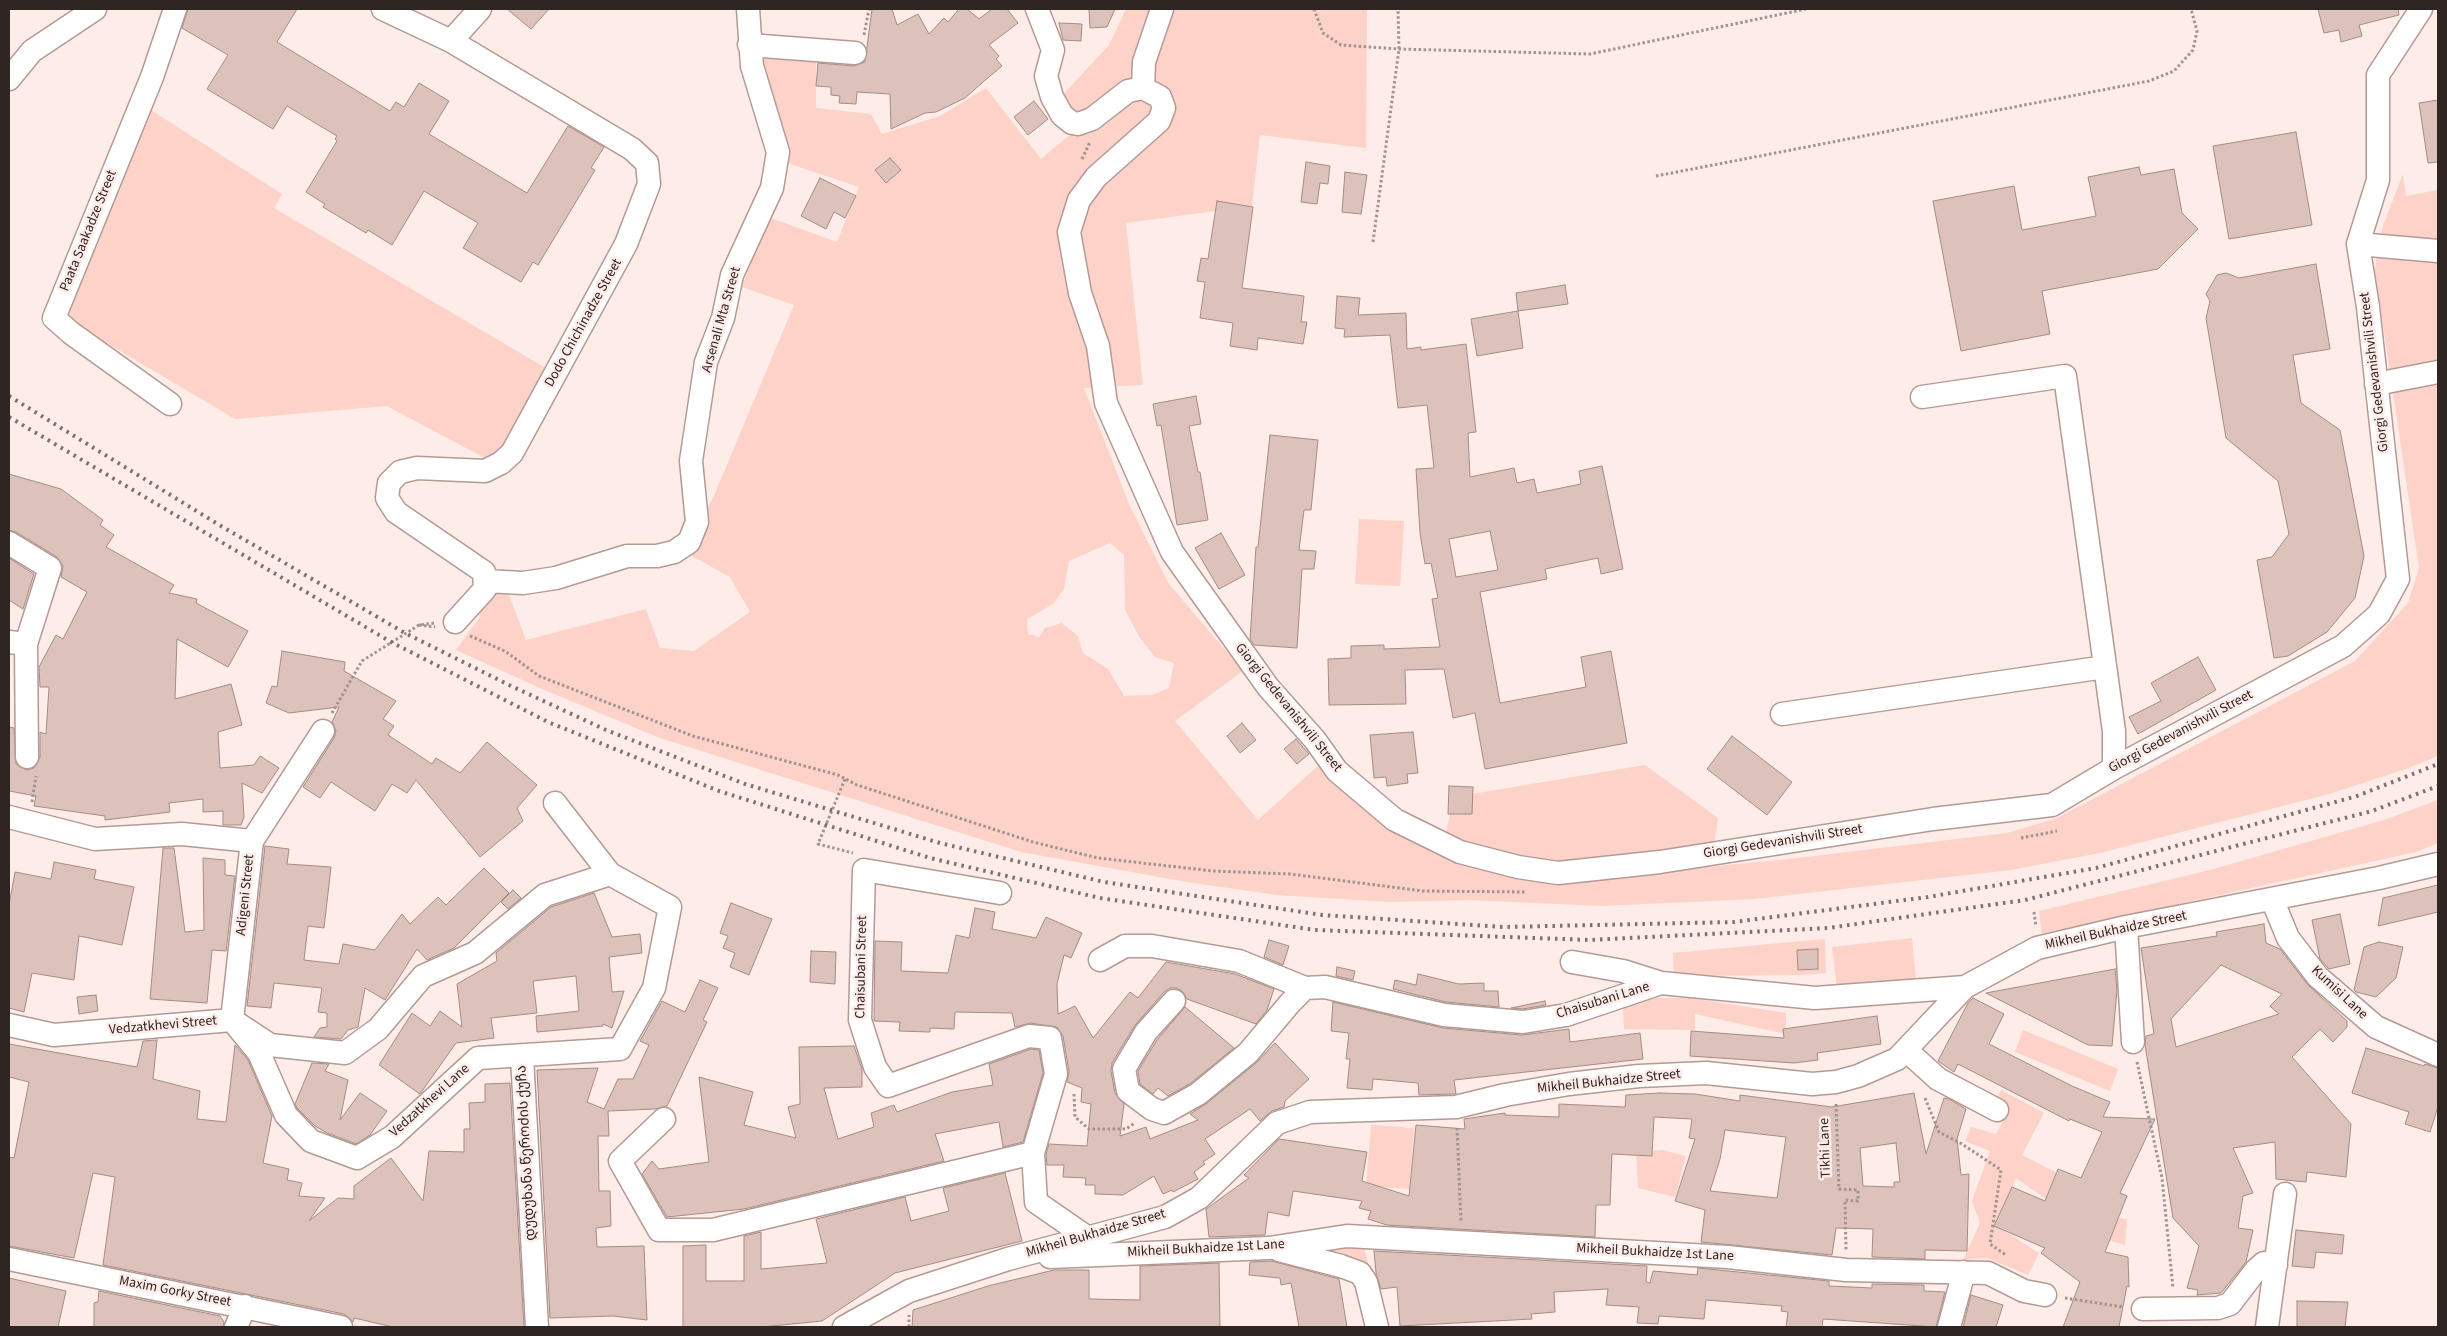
<!DOCTYPE html>
<html>
<head>
<meta charset="utf-8">
<style>
  body { margin:0 }
  #map { position:relative; width:2447px; height:1336px; overflow:hidden; background:#feece8; font-family:"Source Sans 3",sans-serif }
  canvas { display:block }
  .frame { position:absolute; inset:0; border:10px solid #2f2523; pointer-events:none }
</style>
</head>
<body>
<div id="map">
<canvas width="2447" height="1336"></canvas>
<div class="frame"></div>
</div>
<script>
const ctx = document.querySelector('canvas').getContext('2d');
ctx.lineJoin = 'round';
function fill(path, color) { ctx.fillStyle = color; ctx.fill(path, 'evenodd'); }
const toPath = rows => new Path2D(rows.map(r => 'M' + r).join(''));
function stroke(path, color, width, dash) { ctx.strokeStyle = color; ctx.lineWidth = width; ctx.lineCap = dash ? 'butt' : 'round'; ctx.setLineDash(dash || []); ctx.stroke(path); }
function write(font, color, halo, rows, align = 'center') {
  ctx.font = font + ' "Source Sans 3","Noto Sans Georgian",sans-serif'; ctx.lineWidth = 5; ctx.setLineDash([]); ctx.textBaseline = 'middle'; ctx.strokeStyle = halo; ctx.fillStyle = color; for (const [text, x, y, turn = 0] of rows) {
    ctx.save(); ctx.translate(x, y); ctx.rotate((+turn || 0) * Math.PI / 180); ctx.textAlign = isNaN(turn) ? turn : align; if (halo) ctx.strokeText(text, 0, 0); ctx.fillText(text, 0, 0); ctx.restore();
  }
}
fill(toPath([
  [1126,9,1367,9,1366,148,1260,135,1252,206,1126,223,1143,385,1084,388,1129,504,1169,584,1243,671,1175,721,1258,820,1320,764,1347,795,1410,836,1576,880,1789,859,2007,833,2055,819,2355,661,2408,603,2419,568,2375,271,2378,244,2384,223,2403,174,2406,196,2438,190,2438,756,2406,769,2329,794,2100,853,2011,870,1754,899,1601,906,1469,900,1390,902,1277,895,1187,882,1021,852,660,738,542,689,456,650,480,617,471,596,506,587,526,640,646,609,660,648,694,651,750,612,730,577,690,555,702,517,713,498,794,305,742,287,768,217,837,242,859,187,787,163,759,52,816,60,816,108,871,114,882,134,940,116,986,88,1041,159,1078,128,1059,99,1109,45],
  [1110,543,1124,555,1125,610,1140,638,1155,657,1174,663,1169,688,1152,695,1124,696,1108,669,1083,653,1078,636,1062,623,1045,628,1039,637,1028,634,1027,619,1053,604,1064,589,1069,561],
  [146,107,282,194,274,208,549,370,496,464,387,406,235,419,61,316],
  [1359,519,1404,521,1400,586,1355,584],
  [1645,765,1718,818,1714,847,1547,866,1445,837,1454,797],
  [2438,800,2438,843,2416,852,2042,934,2039,911,2210,870,2384,820],
  [1912,938,1916,980,1837,989,1832,947],
  [1825,939,1826,973,1801,975,1674,976,1673,953],
  [1657,998,1690,998,1786,1013,1786,1034,1695,1014,1695,1030,1624,1029,1623,1006],
  [2023,1030,2118,1069,2110,1091,2015,1052],
  [2001,1090,2044,1113,2022,1155,2059,1174,2099,1217,2127,1219,2125,1245,2101,1238,2016,1178,1996,1226,2039,1253,2028,1275,1987,1258,1963,1260,1980,1223,1972,1201,1990,1151,1965,1141,1971,1127,1996,1134,2008,1112,1995,1102],
  [1371,1125,1414,1128,1409,1189,1366,1186],
  [1663,1150,1686,1156,1675,1197,1638,1188,1636,1152],
  [1363,1244,1372,1277,1295,1247]
]), '#fcd2c9');
const building = toPath([
  [188,9,297,9,277,42,390,111,396,102,404,107,419,83,449,101,429,134,527,193,568,126,604,147,591,168,595,170,538,265,533,262,521,282,463,248,478,223,424,191,392,245,368,230,366,233,323,207,325,204,306,192,337,141,335,139,337,136,287,106,273,129,207,89,228,55,182,28,188,9],
  [507,9,549,9,531,29,507,9],
  [872,9,892,9,897,25,918,14,929,34,944,18,948,22,959,9,967,9,979,19,992,9,1007,9,1018,23,989,45,999,56,996,59,1002,66,983,82,965,98,936,112,925,113,891,129,890,94,857,92,856,104,839,103,840,96,831,95,831,87,816,86,818,63,854,66,865,62,872,9],
  [1089,9,1115,9,1107,27,1090,28,1089,9],
  [2318,9,2398,9,2399,15,2359,25,2362,36,2341,42,2339,30,2324,33,2318,9],
  [1059,23,1082,24,1081,41,1063,40,1059,23],
  [2438,100,2438,162,2428,163,2419,103,2438,100],
  [1034,101,1048,119,1028,135,1014,117,1034,101],
  [2296,132,2312,225,2229,239,2213,146,2296,132],
  [890,158,901,170,886,183,875,170,890,158],
  [1306,162,1330,166,1328,184,1320,183,1317,204,1301,202,1306,162],
  [2139,167,2141,175,2174,169,2182,213,2198,229,2158,269,2042,291,2050,334,1961,351,1933,201,2014,186,2022,230,2096,216,2088,177,2139,167],
  [1345,172,1367,175,1361,214,1342,212,1345,172],
  [820,178,856,196,845,218,834,212,826,229,801,216,820,178],
  [1217,201,1253,207,1242,288,1304,296,1301,322,1307,322,1303,344,1258,338,1257,350,1230,346,1233,323,1200,318,1205,282,1197,281,1201,258,1208,259,1217,201],
  [2316,264,2330,349,2293,355,2301,403,2340,430,2364,556,2355,598,2327,632,2288,656,2274,658,2257,560,2272,557,2289,534,2278,481,2226,438,2206,318,2210,301,2206,294,2217,275,2226,273,2239,278,2316,264],
  [1565,285,1568,304,1518,311,1516,293,1565,285],
  [1337,296,1360,298,1358,315,1406,313,1407,349,1421,347,1421,350,1466,344,1476,432,1468,433,1470,477,1514,468,1517,483,1534,479,1537,493,1581,484,1579,471,1602,466,1623,569,1601,574,1598,558,1545,569,1547,579,1480,592,1500,703,1586,687,1581,657,1611,651,1627,743,1485,769,1475,713,1453,718,1444,669,1405,670,1406,704,1329,705,1328,659,1351,658,1351,646,1384,645,1384,649,1440,647,1432,599,1438,598,1431,563,1425,564,1420,533,1416,469,1434,468,1427,405,1398,408,1390,335,1344,337,1345,329,1335,328,1337,296],
  [1490,531,1498,570,1456,577,1449,539,1490,531],
  [1518,311,1523,348,1477,356,1471,319,1518,311],
  [1196,396,1201,424,1189,426,1198,472,1200,472,1208,520,1177,525,1161,425,1157,426,1153,404,1196,396],
  [1270,435,1318,440,1311,510,1304,510,1299,550,1316,551,1314,569,1302,569,1297,648,1254,645,1250,639,1256,547,1258,547,1270,435],
  [9,474,61,489,103,520,100,525,114,535,106,547,174,585,169,593,197,599,196,603,248,631,228,667,177,639,175,699,231,684,242,725,218,732,220,768,254,765,260,756,279,768,262,793,242,783,244,817,241,825,223,825,223,811,203,812,203,799,169,803,170,812,105,820,105,816,34,806,36,796,9,791,9,727,14,728,16,764,27,770,34,768,40,757,40,732,46,734,49,687,40,687,39,667,56,635,63,639,87,592,61,577,63,566,57,557,16,532,9,530,9,474],
  [1221,533,1245,575,1219,589,1195,548,1221,533],
  [9,558,34,574,23,609,9,600,9,558],
  [282,651,345,662,344,671,396,701,383,719,394,726,388,735,432,764,436,758,460,773,487,742,537,785,517,808,523,821,480,857,416,780,407,793,392,784,375,811,331,782,320,798,303,787,334,738,336,731,332,722,339,707,289,713,266,703,272,686,277,687,282,651],
  [2198,657,2216,690,2138,734,2129,717,2161,701,2151,683,2198,657],
  [1242,723,1256,740,1240,753,1227,736,1242,723],
  [1413,732,1418,773,1407,774,1408,783,1387,786,1386,777,1374,778,1370,735,1413,732],
  [1732,736,1792,782,1767,815,1707,769,1732,736],
  [1296,739,1309,754,1297,764,1284,749,1296,739],
  [1449,786,1473,787,1472,814,1448,814,1449,786],
  [265,846,289,849,287,864,331,867,324,928,308,926,304,960,339,964,343,944,375,950,402,914,410,924,438,897,446,905,484,868,509,893,454,948,427,960,417,949,385,1000,365,988,358,1027,348,1030,341,1039,314,1037,320,1028,327,1027,327,1013,318,1012,322,988,274,983,271,1008,247,1006,265,846],
  [163,848,174,848,185,932,204,930,203,858,225,860,225,875,235,876,226,951,212,950,207,1003,150,999,163,848],
  [54,862,96,870,94,879,134,887,122,945,79,936,74,980,32,973,24,1012,9,1008,9,905,15,872,51,879,54,862],
  [2438,885,2438,912,2378,926,2383,898,2438,885],
  [513,890,521,898,508,909,501,902,513,890],
  [594,893,612,937,640,934,642,953,609,957,612,992,624,991,612,1028,603,1024,603,1026,537,1032,536,1016,579,1011,576,976,533,981,537,1013,491,1018,494,1038,456,1043,420,1094,379,1065,412,1013,430,1026,440,1011,462,1027,457,984,497,961,496,953,551,907,594,893],
  [731,903,772,919,749,975,730,967,735,953,723,948,728,936,720,933,731,903],
  [975,908,995,912,992,929,1036,938,1046,917,1082,933,1071,958,1064,955,1057,984,1058,1014,1075,1006,1093,1038,1130,992,1138,998,1166,962,1235,974,1274,989,1267,1010,1256,1024,1187,999,1183,992,1177,988,1170,988,1164,992,1135,1025,1112,1063,1111,1071,1115,1093,1124,1104,1120,1136,1146,1127,1150,1139,1198,1120,1190,1114,1206,1104,1256,1063,1275,1043,1309,1079,1285,1101,1284,1107,1272,1111,1260,1121,1250,1109,1205,1139,1215,1154,1203,1162,1205,1164,1194,1172,1198,1179,1173,1192,1172,1190,1163,1194,1154,1176,1123,1195,1095,1194,1095,1185,1085,1185,1086,1178,1063,1177,1064,1165,1047,1165,1046,1154,1049,1144,1087,1146,1091,1104,1081,1102,1082,1088,1067,1082,1069,1072,1063,1036,1057,1027,1030,1023,1015,1027,1012,1013,955,1012,954,1029,930,1028,930,1032,899,1031,900,1022,874,1021,875,941,902,942,901,971,948,973,956,935,969,938,975,908],
  [2340,914,2350,964,2329,969,2320,959,2312,920,2340,914],
  [2264,924,2266,943,2280,949,2308,985,2347,1021,2347,1027,2333,1042,2320,1029,2292,1057,2351,1124,2346,1177,2307,1172,2306,1182,2276,1179,2275,1142,2233,1148,2253,1193,2243,1196,2238,1228,2253,1230,2246,1262,2221,1293,2197,1295,2198,1290,2187,1288,2199,1246,2173,1218,2145,1045,2146,1036,2154,1034,2141,948,2217,936,2216,932,2264,924],
  [2221,965,2282,994,2270,1006,2279,1014,2176,1047,2171,1019,2221,965],
  [1269,940,1289,946,1283,965,1264,957,1269,940],
  [2379,942,2403,947,2396,978,2376,997,2356,992,2354,990,2364,947,2379,942],
  [1818,949,1818,969,1798,970,1797,950,1818,949],
  [811,951,836,952,835,984,810,982,811,951],
  [1337,967,1355,971,1353,980,1336,976,1337,967],
  [2115,969,2117,990,2112,1046,2088,1045,1986,993,2115,969],
  [1418,974,1459,984,1484,983,1484,991,1498,991,1499,1007,1446,1002,1393,989,1395,980,1416,985,1418,974],
  [700,980,718,988,703,1020,707,1022,667,1106,655,1109,608,1111,609,1136,598,1136,599,1191,610,1191,611,1226,596,1228,597,1247,644,1246,647,1320,613,1316,550,1318,537,1070,598,1068,587,1102,604,1109,618,1079,633,1079,649,1045,640,1041,662,1001,685,1012,700,980],
  [96,995,98,1011,79,1014,77,997,96,995],
  [1973,998,2004,1014,1989,1044,2072,1086,2110,1102,2103,1117,2155,1119,2120,1193,2127,1196,2105,1252,2128,1257,2129,1287,2127,1286,2119,1327,2063,1327,2080,1282,2041,1253,2045,1248,1994,1226,2012,1187,2045,1201,2058,1169,2081,1178,2102,1132,2070,1119,2069,1121,1958,1064,1954,1072,1938,1061,1968,1003,1973,998],
  [1545,1001,1546,1005,1523,1009,1511,1008,1545,1001],
  [1333,1002,1443,1028,1522,1035,1569,1029,1570,1042,1640,1033,1643,1059,1454,1080,1456,1094,1453,1094,1419,1095,1418,1083,1373,1079,1372,1090,1347,1088,1350,1059,1346,1059,1349,1033,1331,1031,1333,1002],
  [1185,1007,1234,1048,1191,1083,1168,1096,1158,1088,1153,1094,1140,1084,1138,1071,1157,1040,1185,1007],
  [1877,1016,1881,1044,1817,1053,1818,1060,1794,1063,1690,1056,1691,1031,1784,1038,1783,1029,1877,1016],
  [157,1040,153,1079,200,1091,197,1119,226,1122,235,1045,248,1060,272,1116,263,1163,289,1169,287,1180,302,1183,299,1196,325,1198,309,1221,338,1198,354,1199,354,1186,391,1158,423,1201,429,1151,464,1152,464,1129,470,1129,469,1103,485,1102,485,1084,510,1083,524,1327,393,1327,354,1318,353,1322,344,1314,103,1265,115,1177,93,1173,74,1258,9,1246,9,1157,14,1158,29,1082,9,1077,9,1044,137,1067,143,1041,157,1040],
  [854,1046,862,1069,862,1087,824,1088,838,1139,874,1127,871,1113,894,1105,897,1112,952,1092,993,1085,989,1064,1031,1049,1039,1050,1043,1073,1023,1142,1003,1147,999,1122,935,1134,944,1161,744,1209,667,1217,642,1174,652,1161,659,1169,709,1162,699,1077,753,1092,744,1125,796,1138,788,1107,800,1104,799,1047,854,1046],
  [2366,1048,2424,1066,2425,1064,2438,1068,2438,1107,2430,1132,2405,1124,2409,1112,2352,1093,2366,1048],
  [312,1063,329,1064,325,1071,348,1080,340,1120,360,1093,387,1111,370,1135,356,1144,327,1133,315,1126,297,1108,295,1104,312,1063],
  [1660,1093,1695,1094,1740,1101,1740,1095,1832,1107,1914,1093,1926,1154,1944,1098,1949,1099,1966,1109,1957,1139,1961,1175,1969,1174,1967,1251,1925,1250,1925,1259,1872,1257,1873,1229,1836,1228,1832,1255,1701,1242,1705,1210,1675,1201,1695,1139,1689,1138,1692,1119,1654,1117,1652,1156,1612,1154,1610,1205,1596,1205,1595,1237,1387,1225,1368,1219,1371,1211,1359,1208,1362,1201,1293,1191,1289,1216,1268,1212,1265,1235,1209,1237,1206,1209,1249,1178,1244,1175,1279,1139,1367,1152,1362,1181,1409,1196,1416,1125,1465,1129,1464,1119,1505,1113,1505,1115,1559,1117,1559,1104,1625,1107,1626,1095,1660,1093],
  [1725,1130,1786,1137,1777,1198,1710,1191,1720,1159,1725,1130],
  [1896,1143,1900,1182,1894,1182,1894,1187,1863,1186,1860,1148,1896,1143],
  [1005,1173,1022,1241,895,1273,822,1321,762,1327,683,1327,683,1246,706,1245,706,1281,744,1281,744,1236,761,1232,761,1269,827,1263,816,1219,905,1197,911,1221,949,1211,943,1188,1005,1173],
  [2296,1230,2344,1235,2342,1254,2316,1252,2314,1268,2292,1266,2296,1230],
  [1374,1251,1647,1266,1646,1282,1650,1283,1653,1271,1697,1275,1698,1268,1829,1281,1829,1286,1872,1288,1872,1284,1924,1285,1924,1291,1945,1292,1936,1327,1823,1319,1822,1327,1786,1327,1788,1312,1781,1311,1782,1306,1706,1300,1704,1319,1659,1316,1658,1324,1637,1323,1639,1307,1606,1305,1608,1289,1554,1292,1555,1312,1531,1314,1532,1319,1400,1326,1397,1287,1381,1289,1376,1273,1374,1251],
  [1272,1261,1339,1279,1347,1327,1299,1327,1291,1283,1281,1285,1280,1278,1249,1275,1250,1262,1272,1261],
  [1219,1263,1220,1327,912,1327,913,1310,988,1286,1054,1270,1089,1270,1089,1299,1140,1300,1140,1266,1219,1263],
  [9,1278,66,1291,58,1327,9,1327,9,1278],
  [99,1291,220,1316,224,1322,223,1327,94,1327,94,1303,98,1302,99,1291],
  [1971,1295,2003,1305,1996,1327,1963,1327,1971,1295],
  [2297,1301,2348,1302,2345,1327,2297,1327,2297,1301]
]);
fill(building, '#ddc2bc');
stroke(building, '#a58b85', 1);
const minor = toPath([
  [383,9,451,41,632,149,647,163,649,184,626,244,512,453,501,463,485,471,417,468,400,472,389,483,387,498,396,512,484,572,485,589,455,622],
  [1037,9,1053,50,1046,76,1052,97,1062,115,1072,123,1078,124,1092,119,1128,91,1143,88],
  [451,41,480,9],
  [749,45,855,53],
  [9,79,32,51,95,9],
  [1143,88,1160,97,1164,108,1159,121,1096,177,1079,200,1069,232,1080,293,1098,346,1106,403,1172,552,1268,687,1315,740,1337,771,1395,820,1460,852,1518,867,1558,873,1660,862,1933,819,2052,805,2114,768,2343,646,2379,614,2398,579,2368,307,2358,244,2378,180,2378,75,2421,9],
  [1143,88,1144,62,1162,9],
  [2358,244,2438,251],
  [2376,384,2438,372],
  [1922,397,2065,376,2114,731,2114,768],
  [170,404,71,333,54,318,152,77,175,9],
  [9,543,50,568,26,644],
  [486,581,523,583,556,578,627,556,657,556,674,552,689,542,697,522,691,461,706,362,723,318,732,275,772,188,778,152,752,66,748,9],
  [9,642,26,644,27,757],
  [1782,714,2105,667],
  [323,731,252,841,232,1020,259,1053,286,1115,311,1141,357,1158,392,1137,478,1058,620,1049,654,988,670,907,610,874,555,803],
  [9,817,95,839,182,834,252,841],
  [1000,893,864,870,860,1020,875,1067,888,1086,1029,1036,1050,1038,1056,1074,1033,1153],
  [2272,899,2288,938,2318,977,2376,1027,2438,1055],
  [2126,927,2133,1042],
  [1100,960,1125,946,1152,946,1239,961,1305,988],
  [1572,962,1623,971,1661,983],
  [1174,1001,1146,1032,1124,1069,1128,1091,1152,1109,1164,1113,1198,1094,1248,1053,1290,1003,1305,988,1325,987,1444,1015,1523,1022,1566,1015,1661,983,1815,998,1965,987],
  [9,1025,54,1035,232,1020,270,1045,345,1053,378,1029,423,976,475,953,545,895,610,874],
  [1906,1050,1938,1079,1997,1110],
  [522,1057,537,1327],
  [664,1119,620,1161,659,1230,713,1230,1033,1153,1036,1202,1088,1238],
  [1279,1250,1341,1266,1360,1273,1366,1282,1377,1327],
  [1050,1257,1269,1248,1347,1236,1728,1257,1846,1270,1988,1273,2024,1291,2045,1295],
  [9,1259,341,1327],
  [2143,1309,2218,1308,2230,1304,2256,1270,2264,1263,2276,1265],
  [236,1327,245,1306],
  [844,1327,909,1291,1008,1259,1165,1217,1199,1198,1277,1123,1310,1112,1456,1107,1505,1095,1569,1084,1639,1076,1706,1073,1812,1084,1836,1082,1858,1076,1897,1059,1965,987,2037,948,2126,927,2379,878,2438,864],
  [1949,1327,1964,1272],
  [2267,1327,2285,1194]
]);
stroke(minor, '#b49a94', 25);
stroke(toPath([
  [1314,9,1323,33,1341,45,1399,49,1590,54,1806,9],
  [864,35,869,9],
  [1082,159,1090,142],
  [1656,176,2149,81,2174,71,2193,50,2197,31,2191,9],
  [1373,242,1399,49,1398,9],
  [419,625,435,627],
  [470,636,505,651,539,676,693,736,838,775,857,785,1033,842,1098,858,1213,871,1290,874,1423,891,1526,892],
  [332,713,362,661,419,625,435,623],
  [845,779,818,844,853,853],
  [32,802,36,776],
  [2021,838,2057,831],
  [2034,912,2036,927],
  [2137,1062,2162,1178,2173,1288],
  [1074,1094,1075,1117,1089,1129,1126,1129,1135,1123],
  [1925,1098,1939,1132,1962,1144,2001,1170,1990,1244,2006,1255],
  [1836,1104,1839,1189,1858,1190,1858,1201,1845,1200,1846,1250],
  [1457,1128,1461,1222],
  [2065,1298,2123,1307],
  [909,1327,909,1315]
]), '#a19390', 3, [2.5, 2.5]);
stroke(minor, '#fff', 22);
stroke(toPath([
  [9,396,221,526,405,633,509,685,606,730,745,784,940,843,1104,882,1322,915,1504,927,1734,922,1928,897,2096,868,2357,796,2438,764],
  [9,417,391,642,548,722,719,791,930,858,1100,898,1315,930,1590,940,1828,928,2025,900,2372,811,2438,786]
]), '#7d706d', 4, [2.5, 5]);
write('14px', '#2f2523', '#feece8', [
  ["Paata Saakadze Street",89,231,-68],
  ["Arsenali Mta Street",722,320,-74],
  ["Dodo Chichinadze Street",584,323,-61],
  ["Giorgi Gedevanishvili Street",2375,372,-97],
  ["Giorgi Gedevanishvili Street",1288,708,51],
  ["Giorgi Gedevanishvili Street",2181,732,-28],
  ["Giorgi Gedevanishvili Street",1783,842,-9],
  ["Adigeni Street",246,895,-84],
  ["Mikheil Bukhaidze Street",2116,931,-12],
  ["Chaisubani Street",862,967,-89],
  ["Kumisi Lane",2339,993,43],
  ["Chaisubani Lane",1603,1001,-17],
  ["Vedzatkhevi Street",163,1026,-5],
  ["Mikheil Bukhaidze Street",1609,1082,-6],
  ["Vedzatkhevi Lane",430,1101,-42],
  ["Tikhi Lane",1826,1148,-92],
  ["დუდუხანა წეროძის ქუჩა",527,1153,-93],
  ["Mikheil Bukhaidze Street",1096,1234,-16],
  ["Mikheil Bukhaidze 1st Lane",1206,1249,-3],
  ["Mikheil Bukhaidze 1st Lane",1655,1253,3],
  ["Maxim Gorky Street",175,1292,11]
]);
</script>
</body>
</html>
